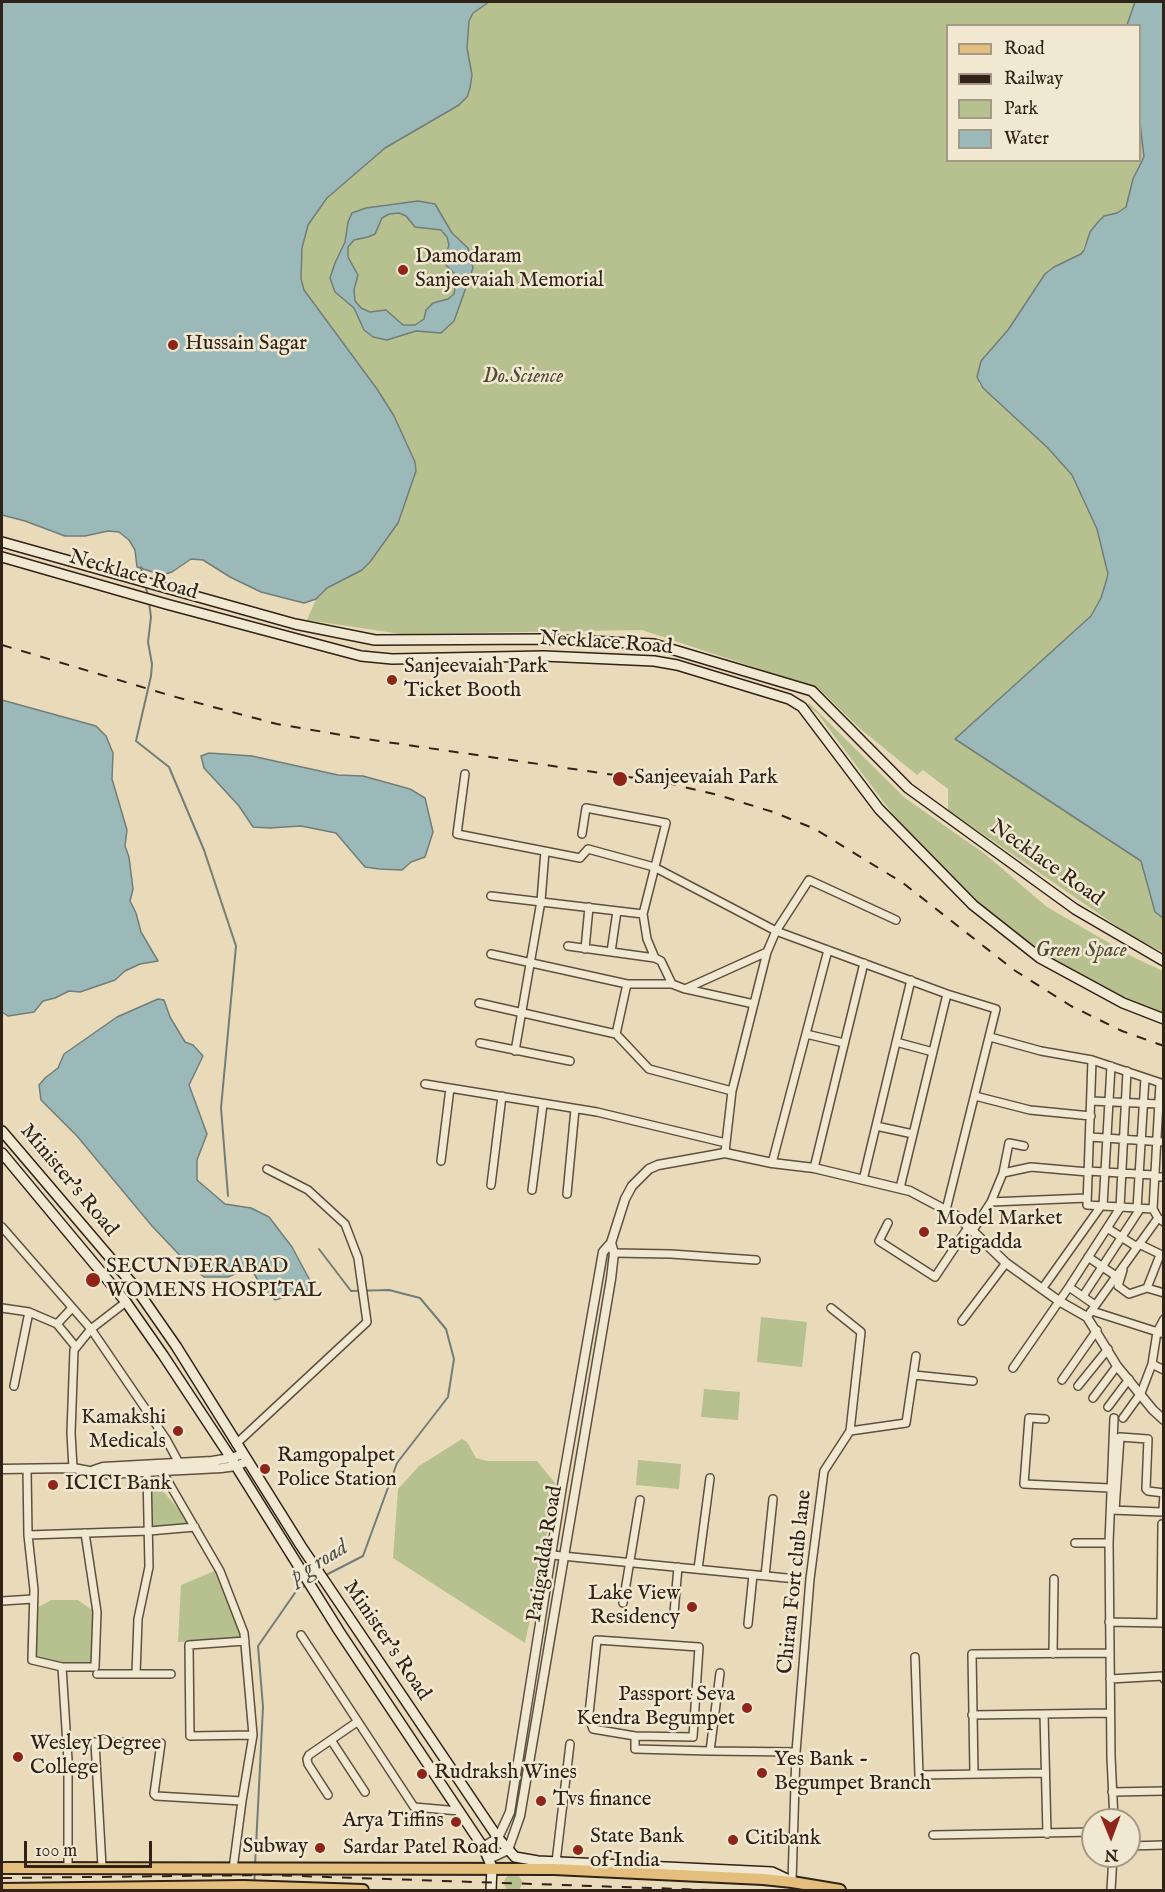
<!DOCTYPE html>
<html>
<head>
<meta charset="utf-8">
<style>
  body { margin:0 }
  #map { position:relative; width:1165px; height:1892px; overflow:hidden; background:#e9dbba; font-family:"IM FELL English",serif }
  canvas { display:block }
  .frame { position:absolute; inset:0; border:3px solid #302216; pointer-events:none }
  .legend { position:absolute; left:946px; top:24px; width:195px; height:138px; box-sizing:border-box; background:#f1e8d2; border:2px solid #a49987; margin:0; padding:8px 10px; list-style:none; font-size:18px; color:#302216 }
  .legend li { display:flex; align-items:center; gap:12px; height:30px }
  .legend b { width:30px; border:2px solid #a49987 }
  .north { position:absolute; left:1081px; top:1808px; width:60px; height:60px; box-sizing:border-box; background:#f1e8d2; border:2px solid #a49987; border-radius:50%; rotate:179deg; font-size:16px; font-weight:700; line-height:24px; text-align:center; color:#302216 }
  .north::after { content:''; display:block; margin:auto; width:21px; height:27px; background:#8f2418; clip-path:polygon(50% 0,100% 100%,50% 72%,0 100%) }
  .scale { position:absolute; left:24px; top:1841px; width:128px; height:27px; box-sizing:border-box; border:3px solid #302216; border-top:0; padding-left:8px; font-size:18px; line-height:21px; white-space:nowrap; color:#302216; -webkit-text-stroke:4px #f1e8d2; paint-order:stroke }
</style>
</head>
<body>
<div id="map">
<canvas width="1165" height="1892"></canvas>
<div class="frame"></div>
<ul class="legend">
<li><b style="height:8px;background:#e4be7d"></b>Road</li>
<li><b style="height:8px;background:#302216"></b>Railway</li>
<li><b style="height:16px;background:#b7c08f"></b>Park</li>
<li><b style="height:16px;background:#9cb9ba"></b>Water</li>
</ul>
<div class="north">N</div>
<div class="scale">100 m</div>
</div>
<script>
const ctx = document.querySelector('canvas').getContext('2d');
ctx.lineJoin = 'round';
function fill(path, color) { ctx.fillStyle = color; ctx.fill(path, 'evenodd'); }
const toPath = rows => new Path2D(rows.map(r => 'M' + r).join(''));
function stroke(path, color, width, dash) { ctx.strokeStyle = color; ctx.lineWidth = width; ctx.lineCap = dash ? 'butt' : 'round'; ctx.setLineDash(dash || []); ctx.stroke(path); }
function write(font, color, halo, rows, align = 'center') {
  ctx.font = font + ' "IM FELL English",serif'; ctx.lineWidth = 5; ctx.setLineDash([]); ctx.textBaseline = 'middle'; ctx.strokeStyle = halo; ctx.fillStyle = color; for (const [text, x, y, turn = 0] of rows) {
    ctx.save(); ctx.translate(x, y); ctx.rotate((+turn || 0) * Math.PI / 180); ctx.textAlign = isNaN(turn) ? turn : align; if (halo) ctx.strokeText(text, 0, 0); ctx.fillText(text, 0, 0); ctx.restore();
  }
}
fill(toPath([
  [489,2,1135,2,1127,25,948,26,948,160,1140,160,1140,123,1144,147,1144,157,1133,179,1126,207,1116,213,1104,216,1090,232,1081,254,1054,267,1045,274,1008,330,981,361,979,384,1048,448,1072,475,1078,485,1097,529,1104,551,1108,574,1101,598,1091,616,956,739,1141,861,1155,912,1163,918,1163,952,1137,940,948,810,948,789,923,770,917,775,858,727,819,689,642,630,401,634,307,620,316,599,327,588,362,570,370,562,411,487,416,471,415,462,394,416,304,290,301,279,302,248,308,225,327,198,385,148,459,105,467,97,472,75,467,48,469,21,473,13],
  [809,703,905,798,985,854,1047,907,1135,958,1163,971,1163,1016,1130,1002,1046,957,992,915,918,845,897,820,832,733,818,714,808,706],
  [761,1317,807,1322,802,1367,757,1362],
  [704,1389,740,1392,738,1420,701,1417],
  [462,1439,467,1442,476,1458,487,1461,537,1461,555,1483,551,1518,541,1556,538,1582,525,1643,393,1558,398,1489,419,1466],
  [638,1460,681,1464,679,1489,636,1485],
  [148,1474,194,1527,151,1530],
  [217,1570,243,1639,178,1642,181,1585],
  [51,1600,78,1600,95,1612,93,1664,61,1664,27,1658,28,1613],
  '504 1883a9 9 0 1 1 18 0a9 9 0 1 1-18 0Z'
]), '#b7c08f');
const water = toPath([
  [2,2,489,2,473,13,469,21,467,48,472,75,470,88,467,97,459,105,385,148,327,198,308,225,302,248,301,279,304,290,377,389,394,416,415,462,416,471,398,523,370,562,362,570,327,588,316,599,304,603,261,592,230,577,203,560,191,559,172,572,162,575,137,567,135,550,129,540,119,532,108,531,85,536,65,536,25,521,2,515,2,2],
  [1135,2,1164,2,1163,918,1155,912,1141,861,955,739,1091,616,1101,598,1105,585,1108,574,1097,529,1072,475,1048,448,983,388,977,377,981,361,1008,330,1045,274,1054,267,1081,254,1084,250,1090,232,1098,222,1104,216,1117,213,1126,207,1133,179,1144,157,1140,123,1140,26,1127,25,1135,2],
  [418,201,435,204,452,233,468,248,473,268,454,321,441,333,416,331,387,340,373,337,364,330,354,308,335,292,330,278,335,263,345,242,348,222,352,213,366,208,418,201],
  [399,213,406,216,415,227,441,230,447,237,449,245,445,257,445,264,454,273,456,280,454,294,448,299,433,303,426,310,424,319,415,325,403,325,386,310,370,312,361,308,355,301,354,290,358,275,348,257,348,247,354,240,368,237,375,234,382,218,389,214,399,213],
  [2,700,96,726,106,736,113,753,112,779,127,830,125,846,129,857,133,889,130,901,136,913,141,932,158,961,140,964,125,971,115,980,80,992,69,991,55,998,43,1001,34,1012,8,1016,2,1012,2,700],
  [209,753,252,756,338,775,363,776,410,789,425,798,433,832,425,857,411,862,402,870,379,869,365,867,336,833,301,826,270,828,253,827,239,806,204,768,201,756,209,753],
  [158,999,164,1000,170,1017,185,1042,193,1045,203,1056,189,1085,207,1134,197,1160,197,1180,225,1204,251,1208,269,1217,292,1247,314,1288,275,1300,259,1282,253,1272,244,1270,228,1277,204,1277,189,1265,152,1226,77,1136,41,1100,39,1085,45,1078,58,1068,64,1054,117,1017,158,999]
]);
fill(water, '#9cb9ba');
stroke(water, '#717d78', 1.5);
stroke(toPath([
  [141,567,143,579],
  [145,584,148,596],
  [149,602,151,617,148,642,152,664,151,676,136,741,169,767,204,850,236,946,221,1108,228,1196],
  [319,1249,351,1291,389,1290,420,1298,446,1329,454,1359,448,1397,397,1463,363,1556,326,1575],
  [255,1866,263,1707,258,1646,297,1590,307,1585],
  [254,1884,255,1872]
]), '#717d78', 2);
const minor = toPath([
  [465,774,457,834,580,858,588,849,654,867,776,931,947,994,996,1009,946,1210],
  [582,834,586,808,666,823,643,914,647,939,655,958,661,961,672,984],
  [491,896,643,914],
  [568,946,655,958],
  [585,949,589,907],
  [611,952,617,911],
  [491,954,627,984],
  [686,989,754,1004],
  [479,1003,616,1034,649,1069,732,1091],
  [616,1034,627,984,672,984,685,989,767,952],
  [806,1034,844,1043],
  [990,1037,1041,1051,1092,1060,1164,1084],
  [896,1042,933,1052],
  [480,1043,570,1061],
  [515,1051,541,901,545,851],
  [1092,1060,1087,1205,1153,1209,1158,1218,1164,1222],
  [425,1084,597,1112,726,1143,725,1153],
  [975,1096,1030,1110,1091,1116],
  [1091,1101,1159,1104],
  [876,1126,913,1134],
  [1090,1137,1164,1142],
  [726,1143,732,1091,767,952,776,931,809,880,896,920],
  [441,1161,450,1088],
  [772,1163,828,950],
  [814,1168,864,963],
  [1088,1171,1154,1175],
  [1003,1173,1009,1143,1024,1146],
  [1154,1177,1164,1177],
  [863,1180,911,980],
  [491,1185,502,1096],
  [900,1188,947,994],
  [532,1190,543,1104],
  [567,1194,575,1109],
  [991,1202,1087,1198],
  [1103,1206,1111,1066],
  [1137,1209,1145,1078],
  [1153,1209,1160,1083],
  [888,1223,879,1241,935,1277,969,1226],
  [2,1227,91,1329,166,1439,179,1463],
  [1107,1228,1137,1247],
  [973,1230,991,1202,1003,1173,1031,1167,1088,1172],
  [1139,1244,1164,1256],
  [614,1253,671,1254,756,1260],
  [1088,1257,1116,1276],
  [1123,1270,1118,1286,1129,1294,1147,1288,1164,1293],
  [1069,1287,1095,1305],
  [1147,1288,1160,1255],
  [1042,1289,1101,1206],
  [1083,1296,1140,1209],
  [2,1308,29,1312,57,1324,75,1346],
  [1092,1311,1164,1334],
  [1087,1317,1158,1218],
  [962,1321,1006,1263],
  [57,1324,72,1308],
  [1152,1364,1164,1370],
  [1013,1368,1069,1287,1120,1208,1127,1071],
  [914,1375,973,1381],
  [1062,1380,1097,1330],
  [14,1386,29,1312],
  [1078,1386,1108,1349],
  [1093,1398,1117,1366],
  [1108,1407,1129,1379],
  [1123,1418,1141,1393,1152,1364,1157,1332,1164,1319],
  [1045,1419,1029,1418,1024,1484,1110,1488],
  [850,1431,906,1423,916,1356],
  [236,1444,367,1322,358,1258,345,1224,308,1190,267,1169],
  [73,1468,71,1433,74,1350,91,1329,126,1302],
  [27,1469,28,1535,34,1590,32,1660,62,1667,95,1667,97,1612,85,1533],
  [162,1471,220,1571,244,1633,253,1735,242,1801,233,1869],
  [1112,1510,1161,1512,1163,1510,1164,1493],
  [1115,1510,1120,1437,1148,1439,1146,1489,1148,1491,1164,1493],
  [28,1535,149,1531,195,1527],
  [1075,1543,1109,1543],
  [552,1555,797,1579],
  [698,1569,710,1478],
  [765,1576,773,1499],
  [2,1601,33,1599],
  [623,1603,640,1500],
  [674,1613,678,1567],
  [1109,1622,1163,1623],
  [1161,1623,1162,1524],
  [748,1624,753,1575],
  [301,1635,414,1807,459,1811],
  [597,1640,699,1647,693,1737,635,1736,593,1729,590,1721,589,1714,597,1640],
  [245,1641,189,1645,190,1736,253,1735],
  [1053,1654,1054,1579],
  [915,1657,919,1775,1045,1773],
  [62,1667,68,1760,68,1868],
  [720,1673,710,1751,796,1752],
  [97,1674,171,1674],
  [136,1674,138,1619,149,1567,147,1472],
  [1110,1679,1163,1676,1164,1679],
  [1044,1714,1047,1834],
  [972,1715,1110,1713],
  [635,1736,635,1749,710,1751],
  [331,1740,365,1792],
  [974,1774,972,1654,1109,1653],
  [1112,1792,1164,1791],
  [328,1795,308,1764,307,1759,309,1755,357,1722],
  [1114,1820,1111,1757,1109,1543,1114,1418],
  [933,1835,1093,1832],
  [1129,1846,1164,1845],
  [556,1862,570,1744],
  [102,1867,95,1742,161,1743,154,1794,156,1796,242,1801],
  [792,1882,796,1752,810,1579,824,1471,850,1431,861,1332,831,1308],
  [1111,1890,1113,1856]
]);
const tertiary = toPath([
  [2,1469,73,1468,105,1474,221,1468,236,1466,248,1461],
  [94,1470,103,1467,212,1461,231,1458,243,1454],
  [483,1847,498,1838,510,1812,562,1486,603,1252,611,1243,625,1199,632,1186,649,1169,658,1165,725,1153,772,1163,814,1168,910,1191,957,1216,1006,1263,1059,1301,1087,1317,1117,1366,1153,1410,1164,1420],
  [489,1859,508,1850,520,1816,611,1279,614,1253,611,1243]
]);
const secondary = toPath([
  [2,542,295,624,375,640,543,639,654,644,812,691,908,788,1075,909,1164,961],
  [2,557,166,604,361,656,392,659,544,656,654,661,677,665,789,699,802,707,879,809,973,905,1040,958,1123,1003,1164,1019],
  [2,1131,135,1287,176,1346,301,1546,498,1838,515,1857,538,1861,772,1872,789,1880],
  [2,1153,126,1302,163,1355,231,1458,339,1631,483,1847,492,1867,491,1890]
]);
const primary = toPath([
  [2,1868,554,1869,763,1879,792,1882,840,1890],
  [2,1889,244,1886,363,1890]
]);
stroke(minor, '#5e503f', 10);
stroke(tertiary, '#5e503f', 11);
stroke(secondary, '#302216', 12);
stroke(primary, '#302216', 14);
stroke(minor, '#f1e8d2', 7);
stroke(tertiary, '#f1e8d2', 8);
stroke(secondary, '#f1e8d2', 9);
stroke(primary, '#e4be7d', 10);
stroke(toPath([
  [2,645,172,696,277,724,359,738,663,782,718,795,773,812,815,829,903,883,1014,970,1071,1006,1122,1031,1164,1046],
  [2,1878,269,1875,710,1890]
]), '#302216', 2, [10, 10]);
for (const [x, y, r, color] of [
  [403,270,6,"#8f2418"],
  [173,345,6,"#8f2418"],
  [392,680,6,"#8f2418"],
  [620,779,8,"#8f2418"],
  [924,1232,6,"#8f2418"],
  [93,1280,8,"#8f2418"],
  [178,1431,6,"#8f2418"],
  [265,1469,6,"#8f2418"],
  [53,1485,6,"#8f2418"],
  [692,1607,6,"#8f2418"],
  [747,1708,6,"#8f2418"],
  [18,1757,6,"#8f2418"],
  [762,1773,6,"#8f2418"],
  [422,1774,6,"#8f2418"],
  [541,1801,6,"#8f2418"],
  [456,1822,6,"#8f2418"],
  [733,1840,6,"#8f2418"],
  [320,1848,6,"#8f2418"],
  [578,1850,6,"#8f2418"]
]) { const dot = new Path2D(); dot.arc(x, y, r, 0, 2 * Math.PI); ctx.fillStyle = color; ctx.fill(dot); stroke(dot, '#f1e8d2', 2); }
write('21px', '#302216', '#f1e8d2', [
  ["Damodaram",415,258],
  ["Sanjeevaiah Memorial",415,282],
  ["Hussain Sagar",185,345],
  ["Sanjeevaiah Park",404,668],
  ["Ticket Booth",404,692],
  ["Sanjeevaiah Park",634,779],
  ["Model Market",936,1220],
  ["Patigadda",936,1244],
  ["SECUNDERABAD",106,1268],
  ["WOMENS HOSPITAL",106,1292],
  ["Kamakshi",166,1419,"right"],
  ["Medicals",166,1443,"right"],
  ["Ramgopalpet",277,1457],
  ["Police Station",277,1481],
  ["ICICI Bank",65,1485],
  ["Lake View",680,1595,"right"],
  ["Residency",680,1619,"right"],
  ["Passport Seva",735,1696,"right"],
  ["Kendra Begumpet",735,1720,"right"],
  ["Wesley Degree",30,1745],
  ["College",30,1769],
  ["Yes Bank -",774,1761],
  ["Begumpet Branch",774,1785],
  ["Rudraksh Wines",434,1774],
  ["Tvs finance",553,1801],
  ["Arya Tiffins",444,1822,"right"],
  ["State Bank",590,1838],
  ["of India",590,1862],
  ["Citibank",745,1840],
  ["Subway",308,1848,"right"]
], 'left');
write('italic 21px', '#524a34', '#f1e8d2', [
  ["Do.Science",523,378],
  ["Green Space",1081,952]
]);
write('21px', '#302216', '#f1e8d2', [
  ["Necklace Road",133,576,16],
  ["Necklace Road",606,644,4],
  ["Necklace Road",1046,864,35],
  ["Minister's Road",68,1181,50],
  ["Patigadda Road",546,1554,-81],
  ["Chiran Fort club lane",796,1582,-84],
  ["Minister's Road",386,1641,56],
  ["Sardar Patel Road",421,1849]
]);
write('italic 22px', '#504f47', '#f1e8d2', [
  ["p g road",320,1563,-31]
]);
</script>
</body>
</html>
